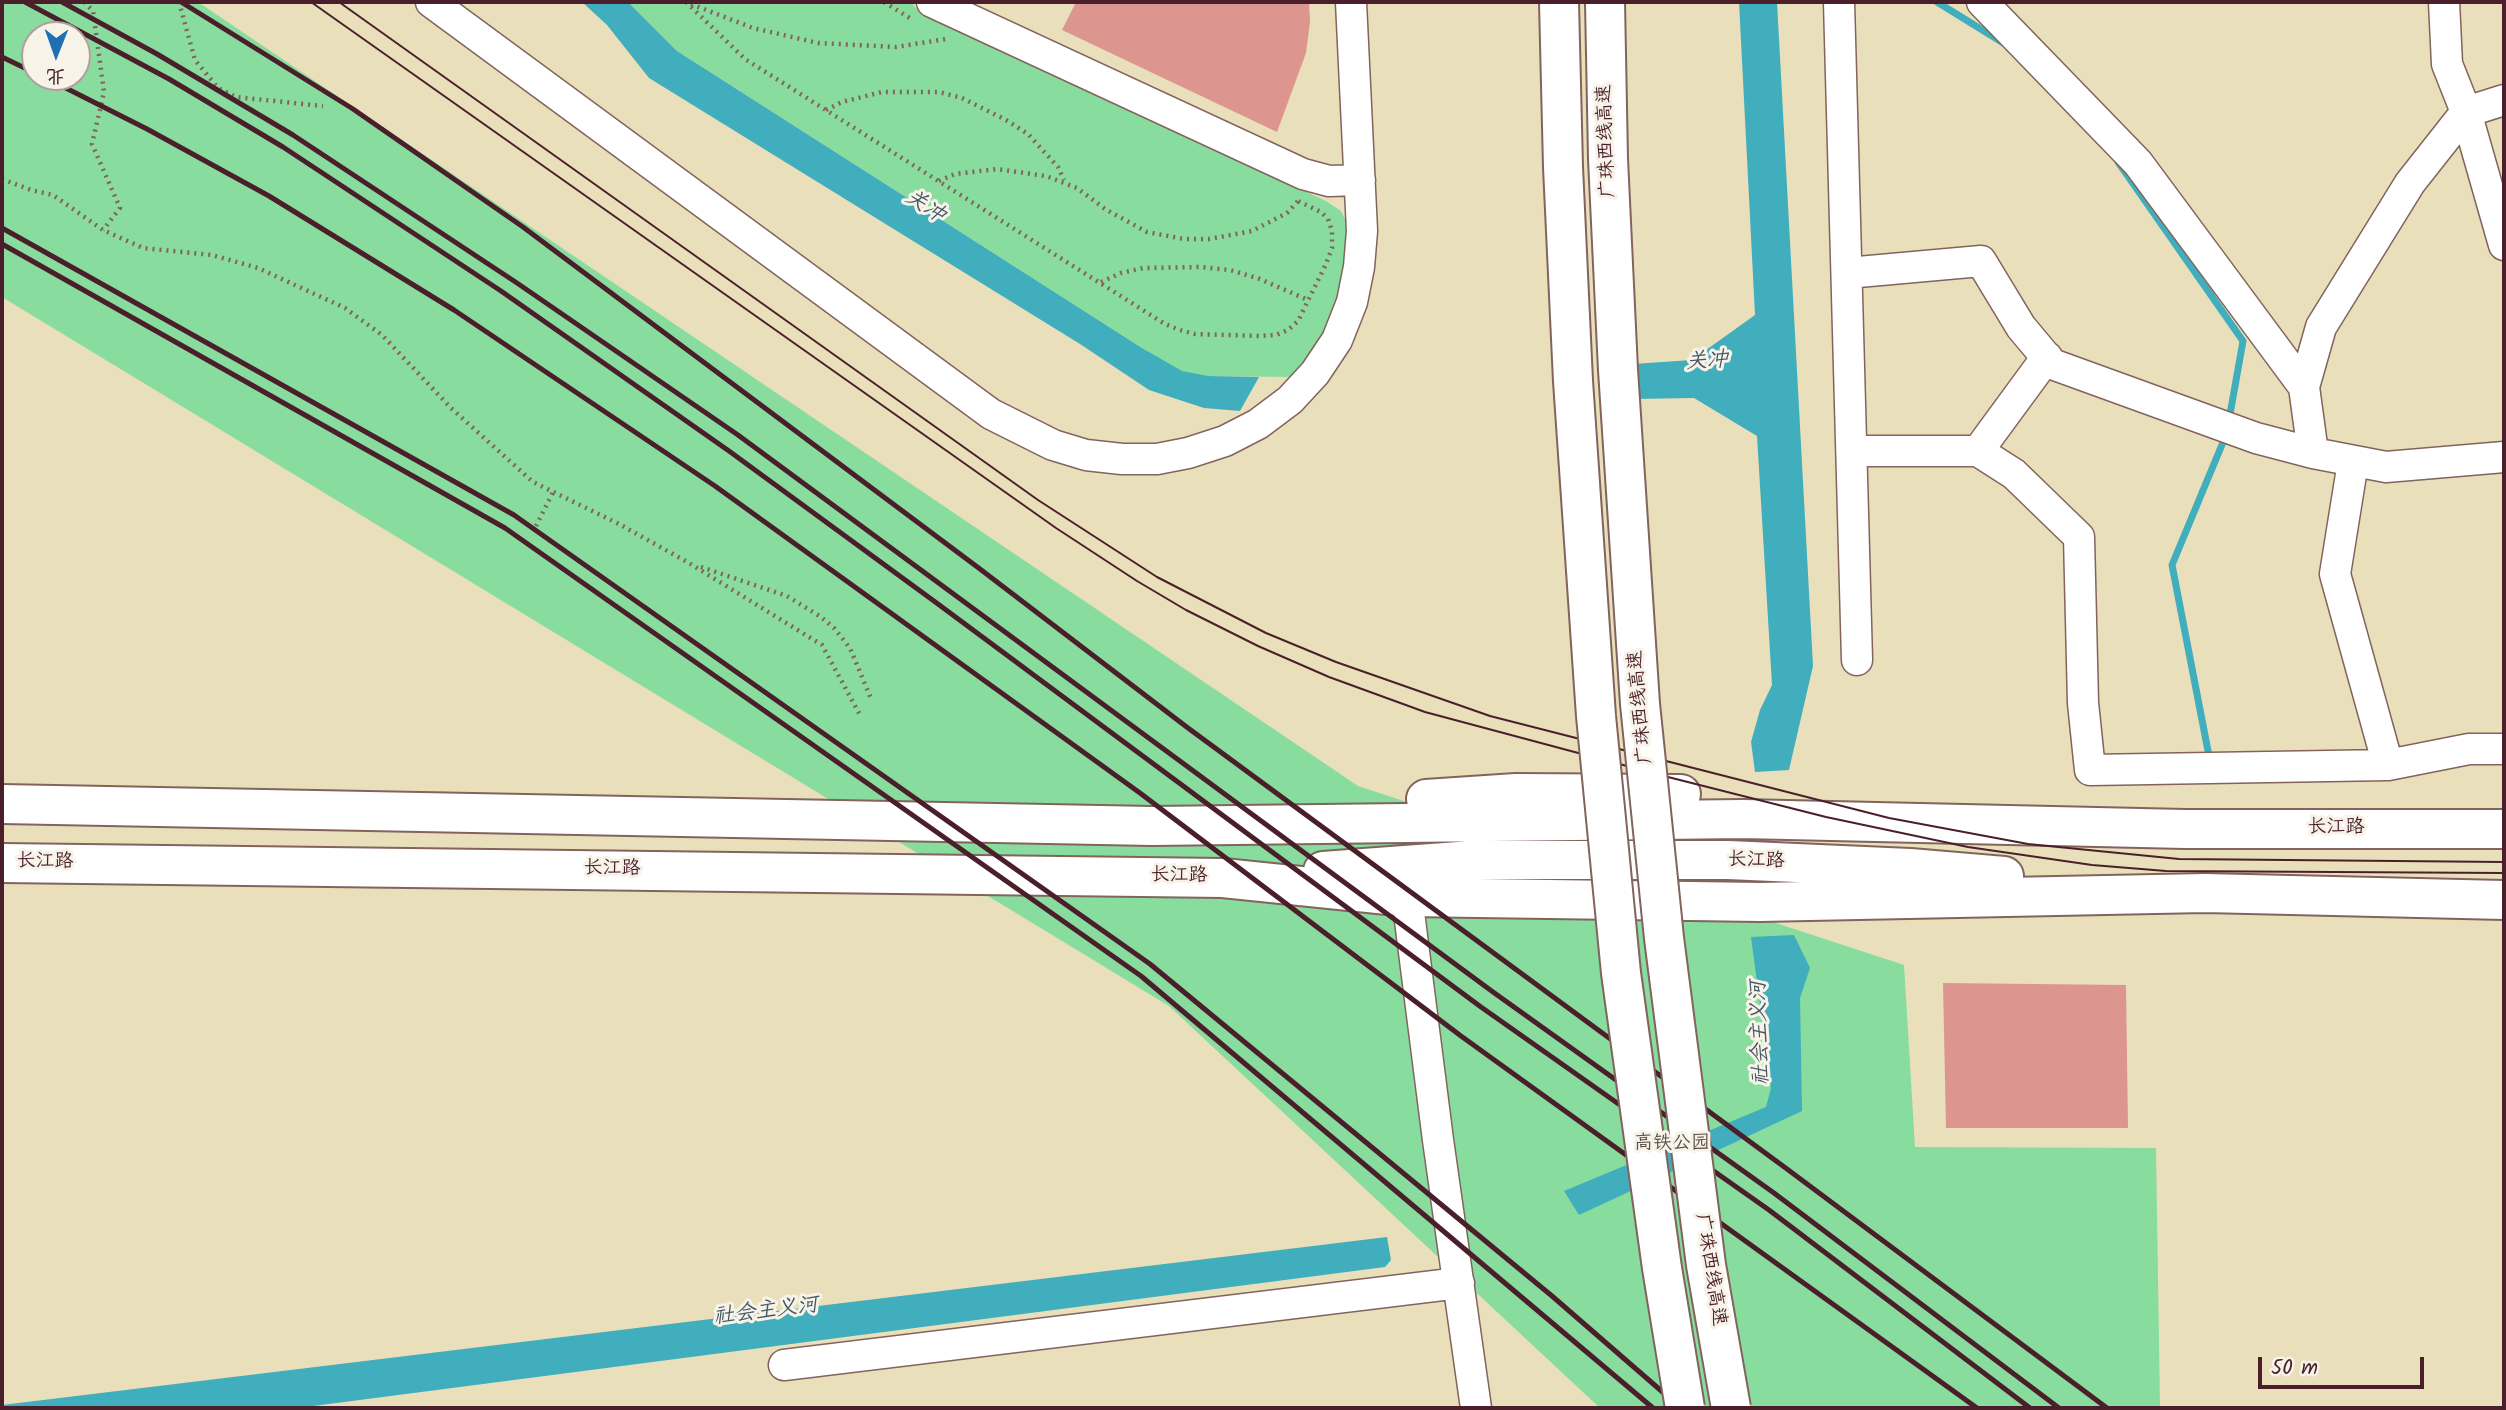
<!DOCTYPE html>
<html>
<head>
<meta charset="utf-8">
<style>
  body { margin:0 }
  #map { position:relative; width:2506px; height:1410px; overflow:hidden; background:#e9e0bb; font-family:Kalam,"LXGW WenKai TC",sans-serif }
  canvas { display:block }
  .frame { position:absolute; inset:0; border:4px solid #4a1f2b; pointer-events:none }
  .north { position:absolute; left:21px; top:21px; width:70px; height:70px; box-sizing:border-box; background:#f7f3e8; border:2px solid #b29e9c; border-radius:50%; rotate:181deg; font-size:19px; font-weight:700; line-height:28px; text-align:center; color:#4a1f2b }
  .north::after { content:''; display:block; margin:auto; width:24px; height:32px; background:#1f6fb2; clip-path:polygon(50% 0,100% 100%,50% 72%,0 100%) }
  .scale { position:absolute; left:2258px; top:1357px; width:166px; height:32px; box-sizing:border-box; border:4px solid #4a1f2b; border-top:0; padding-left:9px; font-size:21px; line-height:24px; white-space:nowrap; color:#4a1f2b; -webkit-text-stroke:5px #f7f3e8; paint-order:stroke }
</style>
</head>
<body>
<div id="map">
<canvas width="2506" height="1410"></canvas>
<div class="frame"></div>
<div class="north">北</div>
<div class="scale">50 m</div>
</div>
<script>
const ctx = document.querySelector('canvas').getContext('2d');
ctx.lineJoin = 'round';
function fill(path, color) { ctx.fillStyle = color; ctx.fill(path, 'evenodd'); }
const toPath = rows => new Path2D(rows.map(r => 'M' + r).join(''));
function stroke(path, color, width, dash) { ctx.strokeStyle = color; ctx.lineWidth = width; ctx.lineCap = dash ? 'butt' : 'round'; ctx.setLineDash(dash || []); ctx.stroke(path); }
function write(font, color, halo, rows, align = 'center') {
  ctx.font = font + ' Kalam,"LXGW WenKai TC",sans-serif'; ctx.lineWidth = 6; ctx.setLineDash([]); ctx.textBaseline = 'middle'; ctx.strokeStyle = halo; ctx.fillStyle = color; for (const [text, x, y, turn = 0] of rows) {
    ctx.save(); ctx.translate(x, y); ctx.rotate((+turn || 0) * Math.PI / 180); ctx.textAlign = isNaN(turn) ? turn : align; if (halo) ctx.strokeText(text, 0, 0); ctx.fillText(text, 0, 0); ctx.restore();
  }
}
fill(toPath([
  [2,2,198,2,1358,786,1904,965,1915,1147,2156,1148,2160,1408,1600,1408,1169,1006,2,297],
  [35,35,77,35,77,77,35,77],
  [628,2,911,2,920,13,1326,201,1341,211,1349,227,1343,283,1334,313,1316,347,1293,377,1208,376,1182,372,1142,348,677,51]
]), '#87dc9e');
fill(toPath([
  [582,2,628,2,677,51,1142,348,1182,371,1208,376,1259,377,1240,411,1204,408,1149,390,1080,344,649,78,607,25],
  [1739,2,1777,2,1813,666,1789,770,1755,772,1751,742,1760,710,1772,685,1757,436,1694,398,1634,399,1633,364,1692,360,1755,315],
  [1794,935,1810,968,1800,998,1802,1111,1579,1215,1564,1191,1766,1107,1771,1088,1751,937],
  [1387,1237,1391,1260,1385,1267,298,1408,2,1408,2,1405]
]), '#40aebd');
stroke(toPath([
  [1937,2,2005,44],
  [2118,162,2243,341,2229,420],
  [2209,756,2172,565,2226,435]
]), '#40aebd', 7);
fill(toPath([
  [1076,2,1309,2,1310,22,1306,53,1277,132,1062,30],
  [1943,983,2126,985,2128,1128,1946,1128]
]), '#dd968f');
const minor = toPath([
  [431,2,991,414,1053,445,1086,455,1122,459,1157,459,1188,453,1225,441,1258,424,1290,400,1315,373,1337,340,1352,302,1359,267,1362,231,1351,2],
  [932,2,1303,174,1329,181,1360,180],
  [1839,2,1857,660],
  [1982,2,2138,163,2304,387],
  [2444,2,2447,64,2466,112,2504,245],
  [1847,273,1981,261,2021,327,2052,364,2256,438,2313,453,2386,467,2504,457],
  [1852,451,1978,451,2014,474,2079,537,2083,703,2090,770,2388,765,2469,749,2504,749],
  [1978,451,2047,357],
  [2313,453,2304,387,2321,327,2410,183,2466,112,2504,100],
  [2353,462,2335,574,2388,765],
  [1407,897,1438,1140,1476,1408],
  [784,1365,1459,1283]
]);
const major = toPath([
  [1426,799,1516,793,1681,794],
  [2,804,1152,826,1743,819,2185,829,2504,829],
  [2,863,1223,878,1407,897,1760,902,2205,893,2504,900],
  [1323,871,1473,860,1728,860,1910,868,2004,876]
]);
stroke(minor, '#82635d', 33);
stroke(major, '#82635d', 42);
stroke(toPath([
  [84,2,93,11,104,92,92,144,120,208,103,230],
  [179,2,195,60,218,88,236,97,323,106],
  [686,2,745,59,1165,324,1180,330,1195,334,1259,336,1276,335,1288,330,1298,321,1326,264,1332,248,1332,231,1328,219,1321,212,1298,201],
  [884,2,913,20],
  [691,4,753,28,818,43,896,47,946,39],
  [826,110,842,102,882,92,939,92,962,98,1006,120,1028,134,1058,167,1064,180],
  [2,179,31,190,53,195,103,230,143,248,212,255,258,268,345,308,382,335,451,408,533,482,619,524,689,563,822,645,860,715],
  [939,181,955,174,997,169,1046,176,1077,188,1105,209,1147,232,1184,239,1209,239,1252,231,1287,213,1298,201],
  [1101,282,1121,273,1143,268,1201,267,1230,270,1260,279,1308,300],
  [536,526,553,492],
  [701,567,787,596,821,617,834,628,850,648,872,701]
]), '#82635d', 4.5, [2, 5]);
stroke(minor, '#fff', 30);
stroke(major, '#fff', 38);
stroke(toPath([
  [311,2,1056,528,1137,581,1186,610,1258,646,1329,677,1425,712,1668,777,1826,817,1968,847,2092,865,2166,871,2504,873],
  [339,2,1038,500,1157,577,1266,633,1336,662,1490,716,1889,818,2028,844,2179,859,2504,862]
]), '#4a1f2b', 2);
stroke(toPath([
  [25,2,169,79,283,147,501,291,729,451,938,604,1481,1007,1769,1210,2030,1408],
  [62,2,157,54,293,135,517,283,738,435,1493,992,1774,1193,2059,1408],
  [181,2,353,109,523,227,980,569,1188,728,1787,1169,2107,1408],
  [2,57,35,73],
  [44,77,147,129,269,196,454,310,715,486,1140,793,1461,1036,1977,1408],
  [2,228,514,515,1150,964,1552,1296,1681,1408],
  [2,244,505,528,1141,976,1653,1408]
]), '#4a1f2b', 5);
const highwayBridge = toPath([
  [1559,2,1563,167,1573,381,1596,716,1621,973,1662,1268,1685,1408],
  [1605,2,1608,159,1618,370,1640,704,1664,938,1706,1265,1731,1408]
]);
stroke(highwayBridge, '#82635d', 42, []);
stroke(highwayBridge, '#fff', 38);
write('19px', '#4a1f2b', '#f7f3e8', [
  ["广珠西线高速",1608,141,-92],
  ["广珠西线高速",1642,707,-95],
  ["长江路",2336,829],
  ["长江路",1756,862,2],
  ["长江路",45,863,1],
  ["长江路",612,870,1],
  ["长江路",1179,877,1],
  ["广珠西线高速",1709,1270,81]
]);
write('19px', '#594e48', '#f7f3e8', [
  ["高铁公园",1672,1145]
]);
write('italic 21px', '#465865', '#f7f3e8', [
  ["关冲",924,208,33],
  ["关冲",1707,363,-3],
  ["社会主义河",1762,1033,-92],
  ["社会主义河",766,1313,-7]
]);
</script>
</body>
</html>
